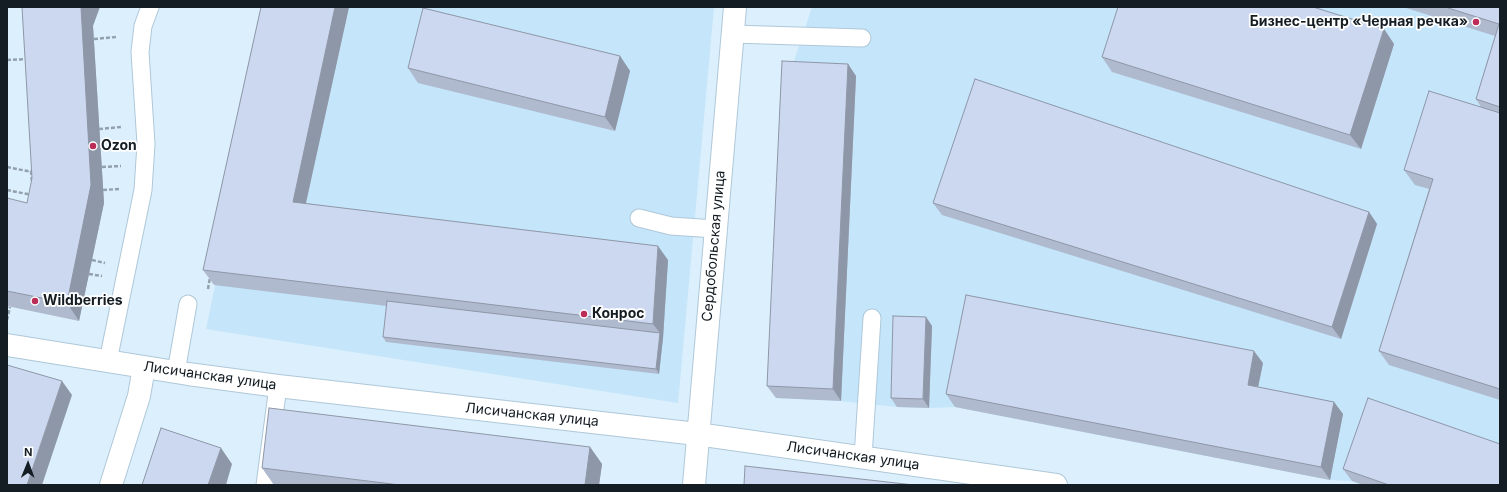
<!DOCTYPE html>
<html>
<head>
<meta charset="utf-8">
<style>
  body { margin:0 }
  #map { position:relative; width:1507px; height:492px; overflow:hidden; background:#dbeffc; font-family:Inter,sans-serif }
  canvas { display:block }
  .frame { position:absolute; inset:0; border:8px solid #141d23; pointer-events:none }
  .north { position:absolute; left:8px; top:444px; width:40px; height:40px; -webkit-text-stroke:3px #fff; paint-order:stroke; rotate:1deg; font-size:11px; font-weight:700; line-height:16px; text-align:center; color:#141d23 }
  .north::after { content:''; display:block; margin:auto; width:14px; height:18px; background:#141d23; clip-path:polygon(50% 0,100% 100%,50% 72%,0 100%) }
</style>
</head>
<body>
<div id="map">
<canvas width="1507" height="492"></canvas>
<div class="frame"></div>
<div class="north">N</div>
</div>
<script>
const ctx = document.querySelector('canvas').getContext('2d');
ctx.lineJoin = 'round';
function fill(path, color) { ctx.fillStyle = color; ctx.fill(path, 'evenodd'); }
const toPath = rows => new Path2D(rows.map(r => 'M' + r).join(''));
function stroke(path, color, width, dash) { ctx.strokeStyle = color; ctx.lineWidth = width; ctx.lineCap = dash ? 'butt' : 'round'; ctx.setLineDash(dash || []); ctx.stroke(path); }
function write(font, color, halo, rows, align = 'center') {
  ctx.font = font + ' Inter,sans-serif'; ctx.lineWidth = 3.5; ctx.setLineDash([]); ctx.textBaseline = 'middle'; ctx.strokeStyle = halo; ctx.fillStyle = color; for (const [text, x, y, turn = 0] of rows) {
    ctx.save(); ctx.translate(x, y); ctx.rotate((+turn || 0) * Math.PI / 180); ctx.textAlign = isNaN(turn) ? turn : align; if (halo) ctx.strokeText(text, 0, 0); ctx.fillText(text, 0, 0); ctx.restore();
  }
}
fill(toPath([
  [274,7,714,7,678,403,206,329],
  [812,7,1500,7,1500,485,1363,485,1352,481,1330,480,955,407,929,408,897,407,841,401,776,398,790,73]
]), '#c4e5fa');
const lane = toPath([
  [732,34,862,38],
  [639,218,671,226,715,229],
  [108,361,143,190,146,144,140,52,143,26,150,7],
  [176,372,188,304],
  [863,457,872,318],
  [265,485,278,386]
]);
const street = toPath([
  [7,345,188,374,278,386,697,434,1056,485],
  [111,485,139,396,144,367],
  [694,485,735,7]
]);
stroke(lane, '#afc8d8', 19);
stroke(street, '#afc8d8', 24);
stroke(toPath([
  [94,39,116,37],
  [7,60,28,59],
  [99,129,121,127],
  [7,167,27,171,33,171],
  [102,167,121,166],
  [31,171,32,182],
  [7,190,32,195],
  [103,190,119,189],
  [92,260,105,263],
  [89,274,102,276],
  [208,289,210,277],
  [7,320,10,307]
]), '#92a1ac', 2.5, [4, 2]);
stroke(lane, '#fff', 17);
stroke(street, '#fff', 22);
fill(toPath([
  [261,7,349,7,306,203,668,260,663,338,659,374,386,342,383,337,387,306,214,285,203,270],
  [1403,7,1500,7,1500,400,1389,365,1379,351,1429,189,1415,185,1404,170,1481,107,1476,99,1495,36],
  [93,26,104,203,79,321,7,306,7,198,27,203],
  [1384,29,1394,44,1361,149,1112,72,1102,57],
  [620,56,630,71,615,131,418,83,408,68],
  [848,64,856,76,841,401,776,398,767,386],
  [933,203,1369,212,1377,224,1341,339,942,215],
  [926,317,932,326,929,408,897,407,891,398],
  [1263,363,1258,387,1334,402,1343,414,1330,480,955,407,946,394],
  [590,447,602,464,599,485,274,485,262,468],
  [1343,469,1500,485,1363,485,1352,481]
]), '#afbace');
fill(toPath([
  [81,7,100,7,93,26,104,203,79,321,67,303],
  [335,7,349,7,303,216,293,202],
  [1384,29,1394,44,1361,149,1350,135],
  [620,56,630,71,615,131,605,117],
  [848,64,856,76,841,401,833,389],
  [1369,212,1377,224,1341,339,1332,327],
  [658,246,668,260,663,338,659,374,656,369,660,333,653,324],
  [926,317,932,326,929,408,923,399],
  [1254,351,1263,363,1256,397,1248,385],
  [62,381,72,395,42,485,27,485],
  [1334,402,1343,414,1330,480,1321,467],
  [590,447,602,464,599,485,585,485],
  [221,448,232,464,226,485,208,485]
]), '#8e97a7');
const building = toPath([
  [22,7,81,7,91,185,67,303,7,291,7,198,27,203,32,178,22,7],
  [261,7,335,7,293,202,658,246,653,324,203,270,261,7],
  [1118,7,1313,7,1384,29,1350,135,1102,57,1118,7],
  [1445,7,1500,7,1500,107,1476,99,1499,24,1445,7],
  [423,8,620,56,605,117,408,68,423,8],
  [782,61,848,64,833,389,767,386,782,61],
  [975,79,1369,212,1332,327,933,203,975,79],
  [1429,91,1500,113,1500,389,1379,351,1433,179,1404,170,1429,91],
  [966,295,1254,351,1248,385,1334,402,1321,467,946,394,966,295],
  [387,301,660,333,656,369,383,337,387,301],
  [893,316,926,317,923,399,891,398,893,316],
  [7,365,62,381,27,485,7,485,7,365],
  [1368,398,1500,444,1500,485,1389,485,1343,469,1368,398],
  [269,408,590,447,585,485,400,485,262,468,269,408],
  [161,428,221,448,208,485,142,485,161,428],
  [745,466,914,485,744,485,745,466]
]);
fill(building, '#cbd8ef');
stroke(building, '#8e97a7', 1);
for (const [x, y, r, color] of [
  [1476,22,4,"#bb2c58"],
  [93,146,4,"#bb2c58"],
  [35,301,4,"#bb2c58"],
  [584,314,4,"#bb2c58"]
]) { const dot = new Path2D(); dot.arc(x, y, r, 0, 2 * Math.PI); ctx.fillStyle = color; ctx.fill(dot); stroke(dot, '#fff', 1.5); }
write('bold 14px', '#141d23', '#fff', [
  ["Бизнес-центр «Черная речка»",1468,22,"right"],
  ["Ozon",101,146],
  ["Wildberries",43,301],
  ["Конрос",592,314]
], 'left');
write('14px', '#141d23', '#fff', [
  ["Сердобольская улица",714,246,-85],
  ["Лисичанская улица",210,376,8],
  ["Лисичанская улица",532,415,6],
  ["Лисичанская улица",853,456,8]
]);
</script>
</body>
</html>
